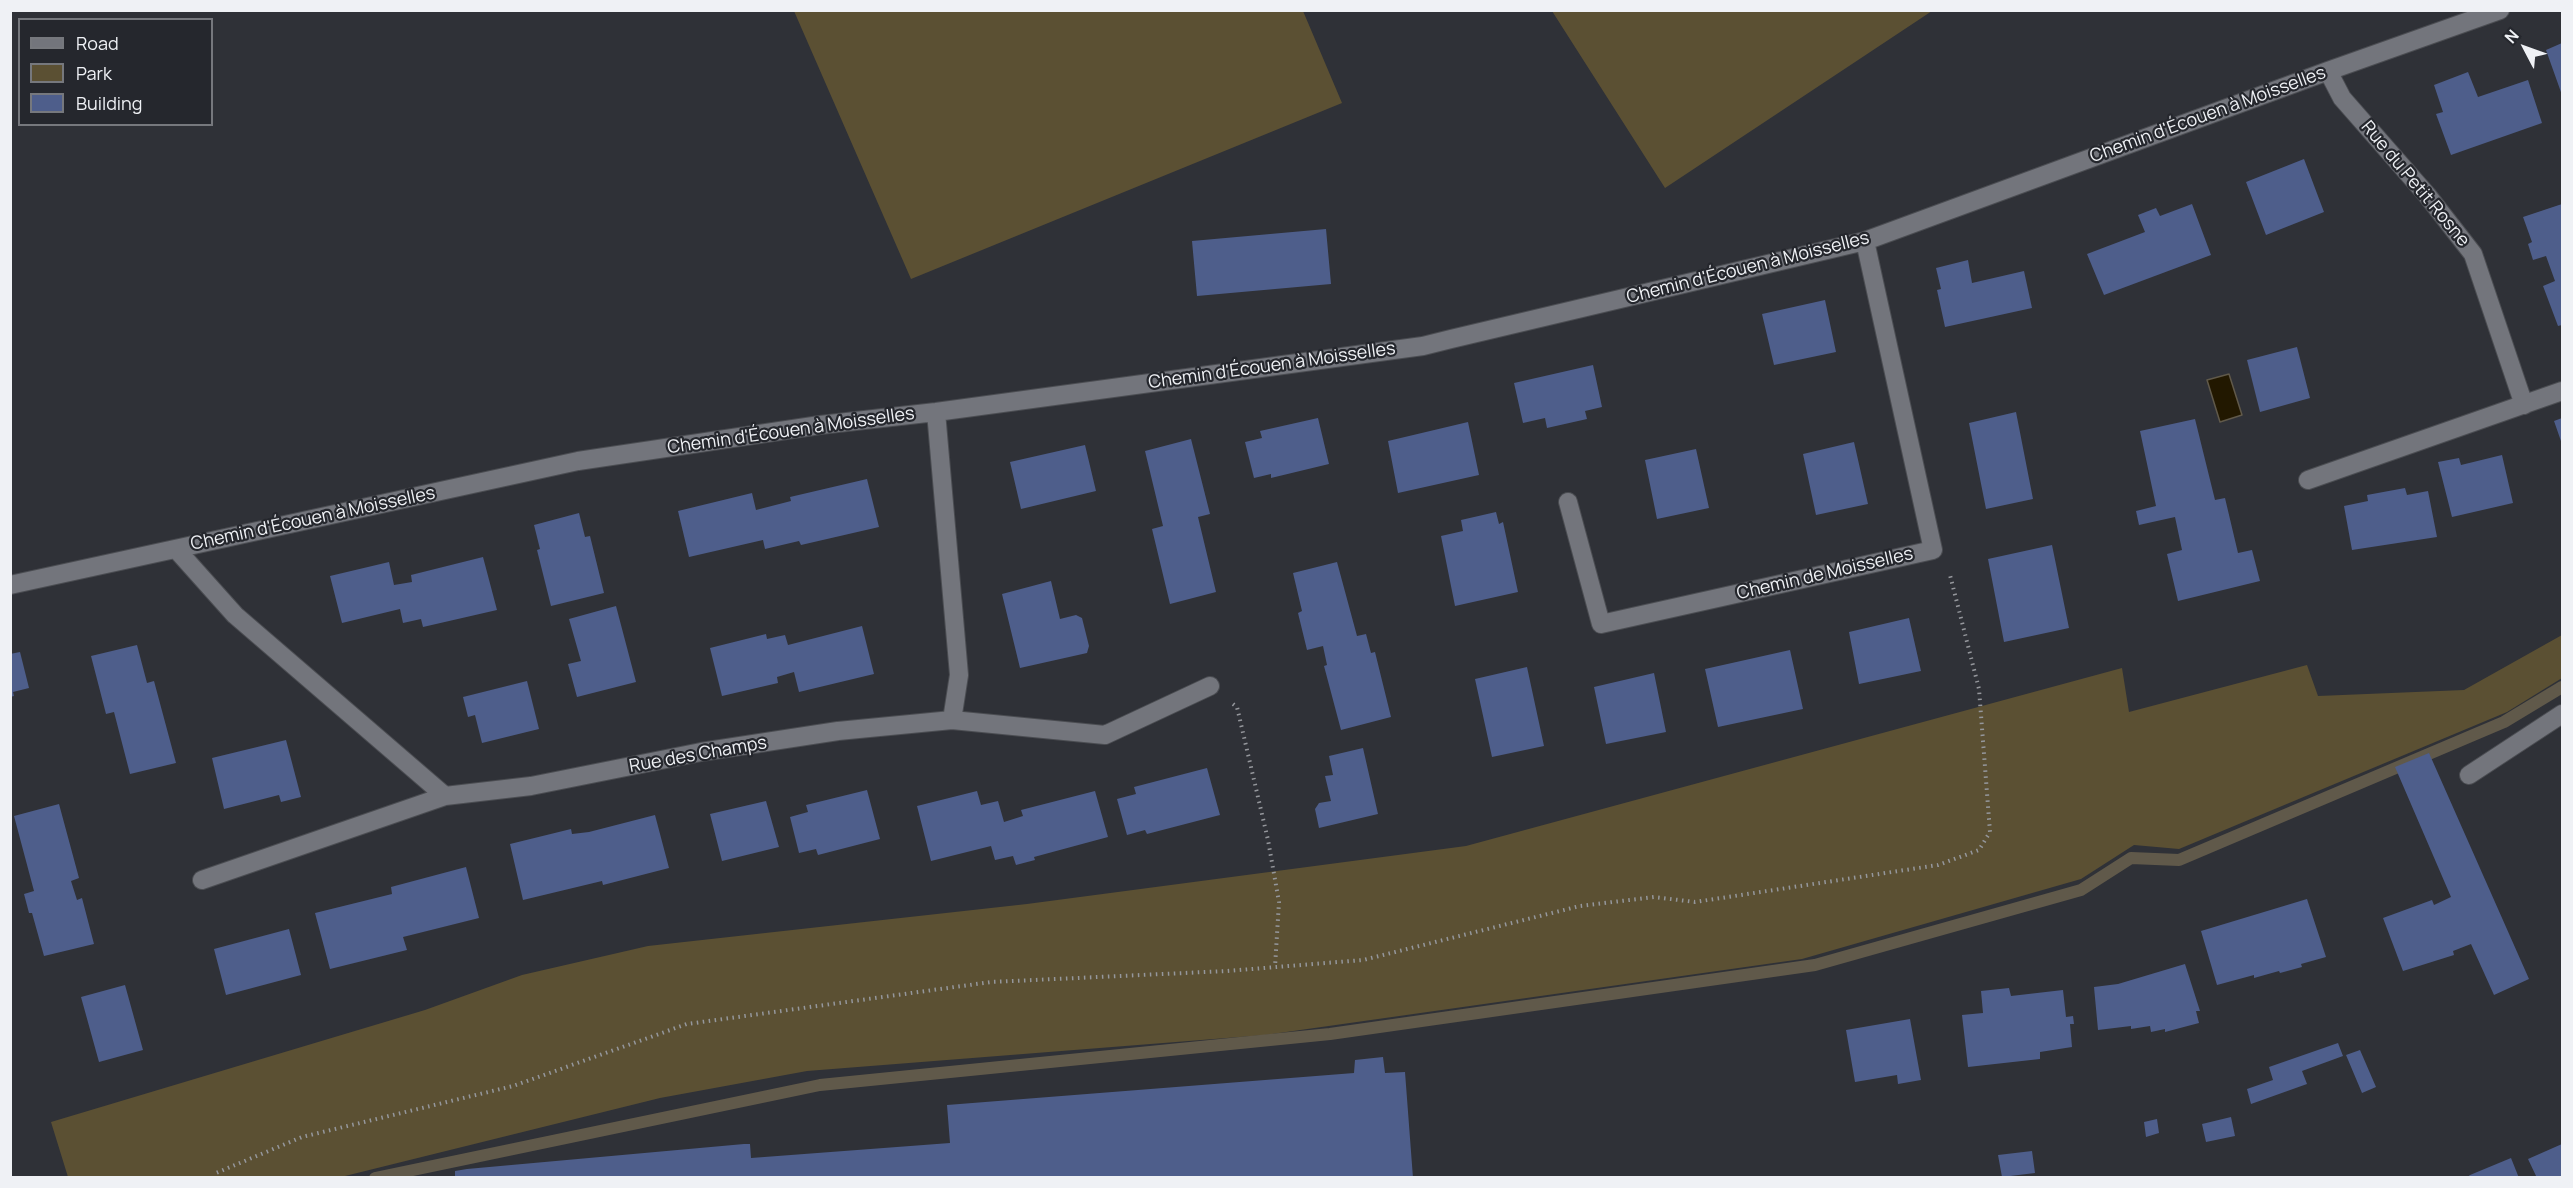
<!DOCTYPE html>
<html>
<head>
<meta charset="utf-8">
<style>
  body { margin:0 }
  #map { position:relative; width:2573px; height:1188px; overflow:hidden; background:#2f3137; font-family:Manrope,sans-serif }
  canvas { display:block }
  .frame { position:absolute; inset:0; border:12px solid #eff1f5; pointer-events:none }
  .legend { position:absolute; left:18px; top:18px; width:195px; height:108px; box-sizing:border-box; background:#25272d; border:2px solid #76787d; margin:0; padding:8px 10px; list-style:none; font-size:18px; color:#eff1f5 }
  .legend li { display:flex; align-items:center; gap:12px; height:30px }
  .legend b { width:30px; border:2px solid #76787d }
  .north { position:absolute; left:2495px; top:18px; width:60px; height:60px; -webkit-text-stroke:4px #25272d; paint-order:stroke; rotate:311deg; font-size:16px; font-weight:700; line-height:24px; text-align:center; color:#eff1f5 }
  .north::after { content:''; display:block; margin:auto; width:21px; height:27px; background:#eff1f5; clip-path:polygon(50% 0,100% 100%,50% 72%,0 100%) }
</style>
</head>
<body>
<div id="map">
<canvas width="2573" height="1188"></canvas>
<div class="frame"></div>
<ul class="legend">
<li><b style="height:8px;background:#73757c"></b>Road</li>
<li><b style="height:16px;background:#5b5033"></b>Park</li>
<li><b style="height:16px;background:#4e5e8b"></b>Building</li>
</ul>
<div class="north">N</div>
</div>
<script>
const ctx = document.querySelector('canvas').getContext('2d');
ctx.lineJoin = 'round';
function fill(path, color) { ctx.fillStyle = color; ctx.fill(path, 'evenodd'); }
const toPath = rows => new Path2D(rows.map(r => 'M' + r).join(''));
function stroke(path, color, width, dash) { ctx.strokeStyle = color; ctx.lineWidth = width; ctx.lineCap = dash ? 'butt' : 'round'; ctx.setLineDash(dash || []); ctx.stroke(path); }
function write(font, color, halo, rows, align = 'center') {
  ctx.font = font + ' Manrope,sans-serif'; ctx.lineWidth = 4.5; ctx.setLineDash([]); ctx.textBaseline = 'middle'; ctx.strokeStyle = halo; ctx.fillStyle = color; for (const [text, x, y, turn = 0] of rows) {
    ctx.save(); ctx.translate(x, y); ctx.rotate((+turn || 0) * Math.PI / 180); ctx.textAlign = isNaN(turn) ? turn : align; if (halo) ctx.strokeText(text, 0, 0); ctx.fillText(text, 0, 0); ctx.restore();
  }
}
fill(toPath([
  [794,11,1303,11,1342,103,911,279],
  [1552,11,1932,11,1665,188],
  [2562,635,2562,678,2507,712,2179,849,2134,845,2081,879,1802,959,1265,1035,807,1071,660,1098,341,1177,68,1177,51,1122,425,1010,522,975,648,946,1027,904,1466,846,2122,668,2129,712,2307,665,2318,696,2464,690]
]), '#5b5033');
const water = toPath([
  [2229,374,2242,415,2220,422,2207,380,2229,374]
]);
fill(water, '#221800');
stroke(water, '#60594a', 1.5);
stroke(toPath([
  [375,1178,820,1085,1330,1034,1815,965,2081,890,2131,858,2179,860,2504,722,2562,687]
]), '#60594a', 12);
fill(toPath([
  [2562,43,2562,95,2546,50],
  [2468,72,2478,97,2528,80,2542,123,2451,155,2436,114,2443,112,2434,85],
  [2304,159,2324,212,2266,235,2246,182],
  [2192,204,2211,255,2104,295,2087,254,2145,232,2138,215,2156,208,2160,216],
  [2562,204,2562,325,2558,326,2543,286,2555,281,2546,256,2533,260,2528,244,2532,242,2523,217],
  [1326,229,1331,284,1197,296,1192,241],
  [1968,260,1972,283,2024,271,2032,308,1945,327,1937,290,1941,289,1936,268],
  [1825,300,1836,352,1774,365,1762,314],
  [2297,347,2310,398,2260,412,2247,360],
  [1593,365,1602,407,1585,411,1587,419,1547,428,1545,418,1523,423,1514,383],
  [2016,412,2033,499,1986,509,1969,423],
  [1318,418,1329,464,1271,478,1271,474,1254,478,1245,442,1262,438,1260,431],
  [2562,418,2562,444,2554,421],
  [2195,419,2215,500,2225,498,2238,553,2252,550,2260,581,2178,601,2167,554,2182,550,2175,517,2139,525,2136,511,2156,506,2140,431],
  [1468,422,1479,475,1398,493,1388,441],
  [1191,439,1210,514,1198,517,1216,592,1170,604,1152,529,1163,526,1145,451],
  [1854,442,1868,504,1816,515,1803,454],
  [1085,445,1096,491,1021,509,1010,462],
  [1696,449,1709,508,1657,519,1645,460],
  [2502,455,2513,503,2452,517,2438,462,2459,458,2461,465],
  [867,479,879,527,801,545,799,541,765,549,763,540,689,557,678,511,752,493,756,510,791,501,790,497],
  [2405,488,2407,495,2428,491,2437,537,2352,550,2344,506,2368,501,2367,495],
  [1496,512,1499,524,1503,522,1518,592,1455,606,1441,536,1463,531,1461,520],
  [579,513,585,537,590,536,604,593,551,606,537,550,540,549,534,525],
  [2052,545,2069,628,2004,642,1988,559],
  [483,557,497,610,423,627,421,619,403,623,400,609,342,623,330,576,389,562,394,585,412,582,411,575],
  [1337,562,1357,636,1366,634,1371,653,1375,652,1391,717,1341,730,1324,666,1327,665,1323,646,1307,650,1298,613,1302,611,1293,573],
  [1051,581,1060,619,1076,615,1082,618,1089,646,1087,653,1020,668,1002,594],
  [616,606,636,682,577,697,568,664,581,661,569,619],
  [1909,618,1921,671,1859,684,1849,632],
  [862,626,874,674,799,692,794,672,777,677,778,683,722,696,710,648,766,634,767,639,785,635,788,645],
  [137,645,147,683,154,681,176,763,130,774,114,712,106,714,91,656],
  [1790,650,1803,709,1718,727,1705,669],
  [20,652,29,688,13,692,14,696,10,697,10,654],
  [1527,667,1544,746,1492,757,1475,679],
  [1654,673,1666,732,1606,744,1594,687],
  [527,681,539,729,482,743,475,715,468,717,463,697],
  [286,740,301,797,281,802,279,795,224,809,212,758],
  [1363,748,1378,814,1319,828,1315,809,1319,803,1331,801,1325,776,1333,775,1329,756],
  [2429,753,2529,979,2494,995,2471,944,2453,951,2454,955,2403,971,2383,918,2432,900,2434,905,2451,897,2395,767],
  [1207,768,1220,815,1147,834,1145,830,1127,835,1117,799,1136,794,1134,787],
  [867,790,880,839,818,855,816,849,799,853,790,817,808,812,806,805],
  [977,791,981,805,998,801,1004,822,1023,816,1021,810,1095,791,1108,837,1034,857,1035,860,1016,865,1013,856,995,860,991,846,931,861,917,806],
  [766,801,779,847,722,861,710,814],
  [59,804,79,878,71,881,77,900,82,898,94,944,44,956,32,913,29,913,24,894,34,891,14,816],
  [655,815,669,868,603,885,602,881,523,900,510,844,571,829,572,834,589,832],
  [466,867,479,918,403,937,407,950,330,969,315,913,392,894,391,887],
  [2307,899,2326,957,2301,964,2302,967,2280,973,2279,971,2254,978,2254,975,2217,985,2201,931],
  [289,929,301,975,226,995,214,949],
  [2185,964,2200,1011,2196,1011,2199,1023,2165,1032,2165,1029,2151,1032,2150,1026,2131,1029,2131,1026,2098,1030,2094,987,2118,984],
  [125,985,143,1050,99,1062,81,997],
  [2009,988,2011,996,2063,990,2066,1017,2073,1016,2074,1024,2070,1024,2072,1047,2040,1052,2040,1059,1968,1067,1962,1015,1983,1013,1981,991],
  [1910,1019,1921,1080,1898,1084,1897,1075,1855,1082,1846,1030],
  [2338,1043,2343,1056,2302,1071,2307,1084,2251,1104,2247,1089,2273,1080,2269,1067],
  [2360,1050,2376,1087,2362,1093,2346,1055],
  [1383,1057,1385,1073,1405,1072,1413,1178,455,1178,455,1171,467,1169,744,1144,750,1144,751,1158,950,1143,947,1105,1354,1073,1355,1060],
  [2231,1117,2235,1136,2206,1142,2202,1124],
  [2157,1119,2159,1133,2146,1137,2144,1122],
  [2562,1144,2562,1178,2537,1178,2528,1159],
  [2032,1151,2035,1173,2002,1177,1998,1155],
  [2511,1158,2519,1178,2466,1178,2470,1175]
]), '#4e5e8b');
const minor = toPath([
  [2328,71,2342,98,2427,195,2473,254,2524,405],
  [936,412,959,675,952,720],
  [2308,480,2562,391],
  [1568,502,1601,624,1933,550,1865,241],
  [176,549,235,615,445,796],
  [10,585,578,461,820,425,936,412,1423,346,1451,339,1865,241,2328,71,2500,10],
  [2469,775,2562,714],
  [202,880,445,796,531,786,701,752,838,731,952,720,1105,735,1210,686]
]);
stroke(minor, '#4b4d52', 20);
stroke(toPath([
  [1233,704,1237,707,1268,840,1279,902,1275,967],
  [215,1178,216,1173,302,1137,513,1086,687,1024,991,982,1227,971,1363,960,1580,906,1654,897,1695,902,1938,865,1979,850,1990,832,1979,689,1950,575]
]), '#95979c', 4, [1.5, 4.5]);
stroke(minor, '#73757c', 18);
write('18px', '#eff1f5', '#25272d', [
  ["Chemin d'Écouen à Moisselles",2208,115,-20],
  ["Rue du Petit Rosne",2415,184,50],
  ["Chemin d'Écouen à Moisselles",1748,268,-14],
  ["Chemin d'Écouen à Moisselles",1272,366,-8],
  ["Chemin d'Écouen à Moisselles",791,431,-8],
  ["Chemin d'Écouen à Moisselles",313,519,-12],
  ["Chemin de Moisselles",1825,574,-13],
  ["Rue des Champs",698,755,-10]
]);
</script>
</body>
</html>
